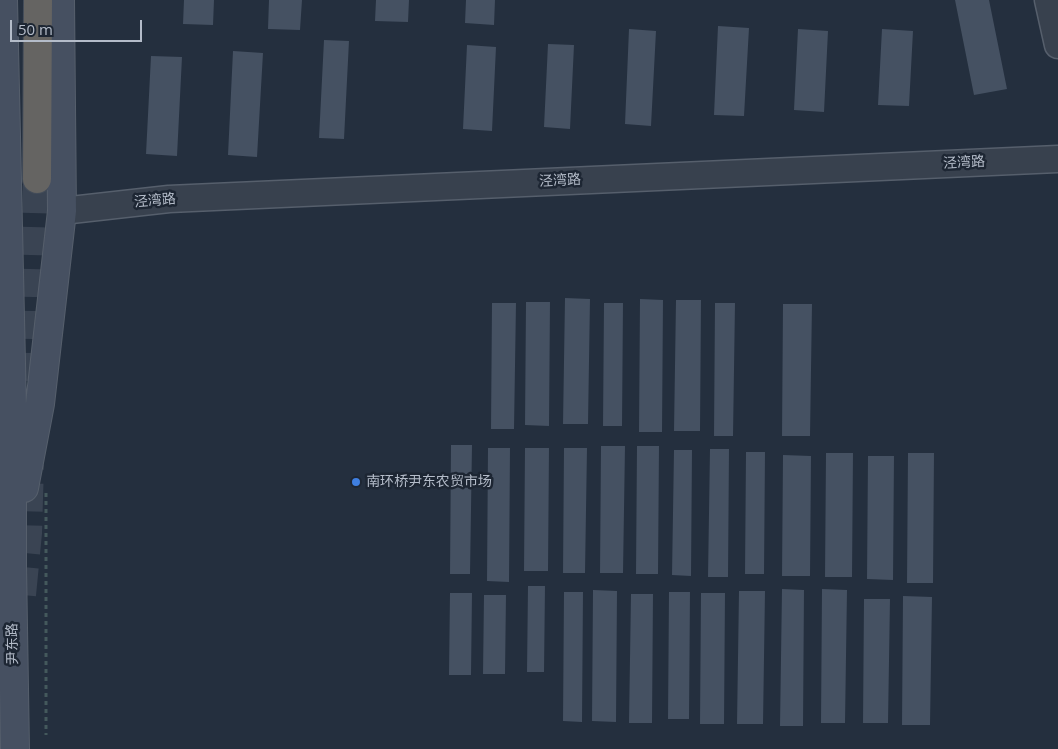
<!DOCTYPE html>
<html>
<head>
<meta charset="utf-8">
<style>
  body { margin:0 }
  #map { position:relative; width:1058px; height:749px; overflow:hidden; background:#242f3e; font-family:"Open Sans",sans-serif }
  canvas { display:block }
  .scale { position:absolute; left:10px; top:20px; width:132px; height:22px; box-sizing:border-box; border:2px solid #b4bcc9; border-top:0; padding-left:6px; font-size:15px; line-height:18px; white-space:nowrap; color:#b4bcc9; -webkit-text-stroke:4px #1d2633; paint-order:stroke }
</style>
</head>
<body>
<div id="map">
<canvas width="1058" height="749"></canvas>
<div class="scale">50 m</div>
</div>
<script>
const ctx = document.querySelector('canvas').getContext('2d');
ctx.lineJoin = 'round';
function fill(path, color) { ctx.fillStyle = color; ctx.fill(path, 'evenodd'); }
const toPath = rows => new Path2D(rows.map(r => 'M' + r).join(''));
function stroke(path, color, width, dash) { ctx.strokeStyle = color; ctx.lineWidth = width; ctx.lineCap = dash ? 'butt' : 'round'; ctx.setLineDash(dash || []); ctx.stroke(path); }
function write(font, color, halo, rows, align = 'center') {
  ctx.font = font + ' "Open Sans","Noto Sans SC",sans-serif'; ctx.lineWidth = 5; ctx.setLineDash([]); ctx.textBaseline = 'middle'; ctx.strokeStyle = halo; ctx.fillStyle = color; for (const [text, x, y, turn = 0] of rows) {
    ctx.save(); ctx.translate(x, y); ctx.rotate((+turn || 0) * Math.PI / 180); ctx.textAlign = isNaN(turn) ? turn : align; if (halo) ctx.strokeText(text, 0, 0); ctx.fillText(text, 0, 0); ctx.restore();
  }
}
fill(toPath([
  [184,0,214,0,213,25,183,24],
  [269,0,302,0,300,30,268,29],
  [376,0,409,0,408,22,375,21],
  [466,0,495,0,494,25,465,23],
  [955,0,989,0,1007,89,974,95],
  [718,26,749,28,744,116,714,115],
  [629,29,656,31,651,126,625,124],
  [798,29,828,31,824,112,794,110],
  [882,29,913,31,909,106,878,105],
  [324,40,349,41,344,139,319,138],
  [548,44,574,45,570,129,544,127],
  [467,45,496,47,492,131,463,129],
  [233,51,263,53,257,157,228,155],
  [151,56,182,57,177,156,146,154],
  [565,298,590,299,588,424,563,424],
  [640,299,663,300,662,432,639,432],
  [676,300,701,300,700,431,674,431],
  [526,302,550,302,549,426,525,425],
  [492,303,516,303,514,429,491,429],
  [604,303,623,303,622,426,603,426],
  [715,303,735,303,733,436,714,436],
  [783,304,812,304,810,436,782,436],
  [451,445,472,445,470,574,450,574],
  [601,446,625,446,623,573,600,573],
  [637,446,659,446,658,574,636,574],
  [488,448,510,448,509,582,487,581],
  [525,448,549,448,548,571,524,571],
  [564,448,587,448,585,573,563,573],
  [710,449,729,449,728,577,708,577],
  [674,450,692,450,691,576,672,575],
  [746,452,765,452,764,574,745,574],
  [826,453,853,453,852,577,825,577],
  [908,453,934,453,933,583,907,583],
  [783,455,811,456,810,576,782,576],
  [868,456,894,456,893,580,867,579],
  [528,586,545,586,544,672,527,672],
  [782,589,804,590,803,726,780,726],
  [822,589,847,590,845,723,821,723],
  [593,590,617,591,616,722,592,721],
  [739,591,765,591,763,724,737,724],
  [564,592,583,592,582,722,563,721],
  [669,592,690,592,689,719,668,719],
  [450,593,472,593,471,675,449,675],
  [701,593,725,593,724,724,700,724],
  [631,594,653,594,652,723,629,723],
  [484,595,506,595,505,674,483,674],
  [903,596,932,597,930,725,902,725],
  [864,599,890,599,888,723,863,723]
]), '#455162');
stroke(toPath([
  [32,381,37,179],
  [22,595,28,533,30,464]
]), '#3a4453', 28, [28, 14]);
const tertiary = toPath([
  [1048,0,1058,45],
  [62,211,169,199,1058,159]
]);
const secondary = toPath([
  [3,0,12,408,12,566,15,749],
  [24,488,40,404,62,211,60,0]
]);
const trunk = toPath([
  [37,179,38,0]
]);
stroke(tertiary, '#565f6c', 29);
stroke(secondary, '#565f6c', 30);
stroke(trunk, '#434c59', 30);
stroke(toPath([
  [46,493,46,735]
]), '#44595c', 3, [4, 4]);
stroke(tertiary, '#38414e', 26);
stroke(secondary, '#465061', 28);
stroke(trunk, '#656462', 28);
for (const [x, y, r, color] of [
  [356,482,5,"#3f7fe0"]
]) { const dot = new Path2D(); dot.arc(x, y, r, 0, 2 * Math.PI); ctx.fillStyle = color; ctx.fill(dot); stroke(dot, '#1d2633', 2); }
write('14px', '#b4bcc9', '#1d2633', [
  ["泾湾路",964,163,-3],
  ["泾湾路",560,181,-3],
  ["泾湾路",155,201,-5],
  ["尹东路",13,644,-91]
]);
write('14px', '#b4bcc9', '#1d2633', [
  ["南环桥尹东农贸市场",366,482]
], 'left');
</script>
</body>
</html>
